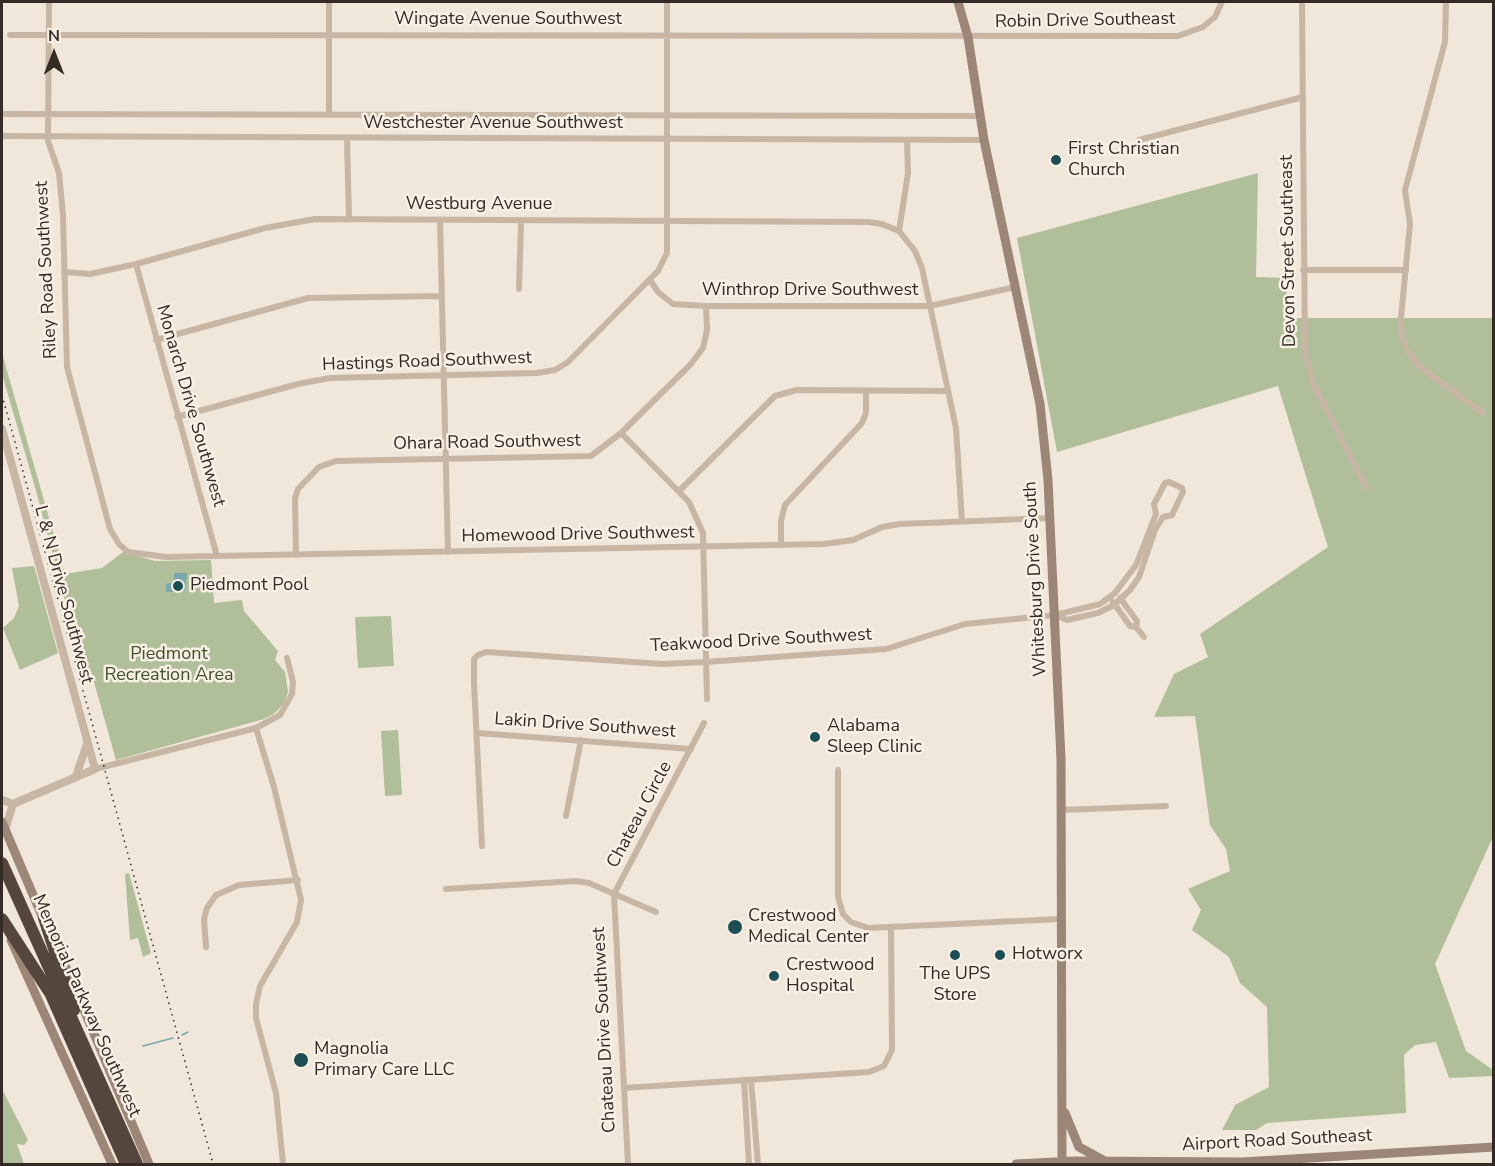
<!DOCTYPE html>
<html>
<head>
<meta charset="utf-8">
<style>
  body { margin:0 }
  #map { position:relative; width:1495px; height:1166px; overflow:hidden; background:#f0e6d9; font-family:"Nunito Sans",sans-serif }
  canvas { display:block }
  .frame { position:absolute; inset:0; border:3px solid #342b26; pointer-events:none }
  .north { position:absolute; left:24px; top:24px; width:60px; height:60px; -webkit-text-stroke:4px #f8f0e5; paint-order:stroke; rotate:0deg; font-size:16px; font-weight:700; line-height:24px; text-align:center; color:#342b26 }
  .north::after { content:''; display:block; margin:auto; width:21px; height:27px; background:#342b26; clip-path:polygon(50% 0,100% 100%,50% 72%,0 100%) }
</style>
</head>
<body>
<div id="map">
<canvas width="1495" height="1166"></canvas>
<div class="frame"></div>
<div class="north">N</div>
</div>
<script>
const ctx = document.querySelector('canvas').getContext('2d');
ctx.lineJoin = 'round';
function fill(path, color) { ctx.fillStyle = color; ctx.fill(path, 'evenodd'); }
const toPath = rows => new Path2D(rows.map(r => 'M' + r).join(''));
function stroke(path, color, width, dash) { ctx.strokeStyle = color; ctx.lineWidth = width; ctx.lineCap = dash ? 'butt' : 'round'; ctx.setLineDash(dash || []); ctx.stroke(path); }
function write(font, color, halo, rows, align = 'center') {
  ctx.font = font + ' "Nunito Sans",sans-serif'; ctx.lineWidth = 5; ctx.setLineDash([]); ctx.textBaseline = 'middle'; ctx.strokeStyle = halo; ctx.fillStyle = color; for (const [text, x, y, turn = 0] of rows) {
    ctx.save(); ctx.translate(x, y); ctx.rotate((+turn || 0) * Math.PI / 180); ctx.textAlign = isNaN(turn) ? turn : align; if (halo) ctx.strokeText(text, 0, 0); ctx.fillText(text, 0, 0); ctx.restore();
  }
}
fill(toPath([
  [1258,173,1256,277,1286,278,1287,318,1493,318,1493,837,1435,964,1466,1051,1493,1070,1493,1076,1449,1078,1436,1042,1415,1045,1404,1055,1406,1113,1267,1123,1256,1130,1222,1130,1235,1105,1269,1087,1267,1007,1240,983,1229,957,1192,930,1201,910,1188,889,1230,871,1226,849,1210,825,1195,716,1154,717,1174,674,1208,657,1200,634,1328,547,1278,386,1057,452,1017,238],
  [2,353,65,574,102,568,123,552,155,561,211,560,214,603,242,600,244,611,278,651,275,660,285,672,288,692,284,703,274,714,264,719,116,760,90,668,83,670,35,487,2,374],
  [34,566,58,653,20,670,3,628,14,618,19,606,12,568],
  [391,616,394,666,358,668,355,617],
  [398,730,402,795,385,796,381,731],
  [129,873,151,953,143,957,138,938,130,940,125,874],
  [2,1089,28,1140,24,1145,17,1144,24,1164,2,1164]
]), '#b0bf99');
fill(toPath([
  [174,573,187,573,185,591,166,592,166,584,174,582]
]), '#78a8ac');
stroke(toPath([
  [182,1035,188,1032],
  [143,1046,173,1038]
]), '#78a8ac', 1.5);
stroke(toPath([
  [49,2,48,141,59,173,63,215,67,367,110,529,119,544,128,552,166,557,824,544,853,540,882,527,900,524,1050,518],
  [1302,2,1305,353,1313,383,1366,487],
  [1446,2,1445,42,1405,190,1410,224,1400,328,1405,347,1419,366,1483,413],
  [10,35,1178,36,1203,27,1215,17,1222,2],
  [2,114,980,116],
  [329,114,329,2],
  [2,136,984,140],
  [347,139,349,219],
  [1139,140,1303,97],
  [440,220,448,552],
  [899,231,908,173,907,140],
  [136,264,217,556],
  [1303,270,1406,270],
  [64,272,90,274,136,264,265,228,315,219,868,222,882,224,899,231,915,251,922,268,956,428,962,521],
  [650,280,658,292,673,304,706,306,930,306,1015,287],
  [519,289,521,221],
  [156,340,308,298,441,296],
  [177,417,298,384,330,378,537,373,555,370,568,362,658,271,667,253,667,2],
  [621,433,689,502,703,533,707,699],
  [679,491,775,396,797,390,947,391],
  [781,545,781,521,785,505,862,423,866,413,866,391],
  [296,555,295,498,298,489,319,467,336,461,591,456,621,433,690,365,703,348,707,330,706,306],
  [1120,598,1137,621,1136,627],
  [1113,602,1130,626,1136,627,1144,637],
  [256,728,274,787,301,900,297,922,260,986,256,1004,256,1018,276,1093,283,1164],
  [477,733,691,749],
  [95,769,256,728,280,715,292,694,293,682,287,658],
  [838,770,838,897,843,914,851,922,868,928,1060,919],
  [1062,810,1166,806],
  [566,816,581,740],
  [482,846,474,683,474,659,478,655,486,652,662,664,706,662,886,649,965,624,1055,615,1100,604,1115,593,1136,565,1156,514,1154,504,1165,483,1169,482,1182,488,1183,492,1172,515,1163,517,1155,530,1139,577,1130,590,1114,605,1098,613,1067,620,1055,615],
  [446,889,576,881,589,883,656,912],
  [206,947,204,919,207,908,216,895,239,885,298,880],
  [744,1080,749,1164],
  [751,1080,758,1164],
  [624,1088,869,1072,884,1066,892,1050,891,928],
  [628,1164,614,894,704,723]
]), '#c8b6a5', 6);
stroke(toPath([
  [2,429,95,769,13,804,2,800],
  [76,776,87,744],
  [5,830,13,804]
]), '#c8b6a5', 8);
stroke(toPath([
  [958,2,968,37,984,140,1040,404,1048,480,1061,759,1062,1164],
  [2,822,45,923],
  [11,940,112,1164],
  [65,965,149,1164],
  [1065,1113,1079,1147,1103,1160],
  [1016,1164,1075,1161,1242,1162,1494,1147]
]), '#9b8677', 9);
stroke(toPath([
  [2,863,137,1164],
  [44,918,74,1010],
  [2,919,50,993],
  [48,988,126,1164]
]), '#54463d', 12);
stroke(toPath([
  [2,395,213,1164]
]), '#342b26', 1.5, [1.5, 4.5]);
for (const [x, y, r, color] of [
  [1056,160,6,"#1d4e54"],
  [178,586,6,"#1d4e54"],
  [815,737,6,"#1d4e54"],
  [735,927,8,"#1d4e54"],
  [955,955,6,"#1d4e54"],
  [1000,955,6,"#1d4e54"],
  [774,976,6,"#1d4e54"],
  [301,1060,8,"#1d4e54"]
]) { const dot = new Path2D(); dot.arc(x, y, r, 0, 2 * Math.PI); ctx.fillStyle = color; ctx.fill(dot); stroke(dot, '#f8f0e5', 2); }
write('18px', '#342b26', '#f8f0e5', [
  ["Wingate Avenue Southwest",508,20],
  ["Robin Drive Southeast",1085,21,-1],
  ["Westchester Avenue Southwest",493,124],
  ["Westburg Avenue",479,205],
  ["Devon Street Southeast",1289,251,-91],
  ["Riley Road Southwest",47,270,-93],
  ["Winthrop Drive Southwest",810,291],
  ["Hastings Road Southwest",427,362,-2],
  ["Monarch Drive Southwest",190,406,74],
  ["Ohara Road Southwest",487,443,-1],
  ["Homewood Drive Southwest",578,535,-1],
  ["Whitesburg Drive South",1036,579,-93],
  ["L & N Drive Southwest",63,595,75],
  ["Teakwood Drive Southwest",761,641,-3],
  ["Lakin Drive Southwest",585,726,4],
  ["Chateau Circle",640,815,-62],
  ["Memorial Parkway Southwest",86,1006,66],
  ["Chateau Drive Southwest",605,1030,-93],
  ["Airport Road Southeast",1277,1141,-3]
]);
write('18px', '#342b26', '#f8f0e5', [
  ["First Christian",1068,150],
  ["Church",1068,171],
  ["Piedmont Pool",190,586],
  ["Alabama",827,727],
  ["Sleep Clinic",827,748],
  ["Crestwood",748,917],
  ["Medical Center",748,938],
  ["Hotworx",1012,955],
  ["Crestwood",786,966],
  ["Hospital",786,987],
  ["The UPS",955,975,"center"],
  ["Store",955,996,"center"],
  ["Magnolia",314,1050],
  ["Primary Care LLC",314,1071]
], 'left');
write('18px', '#41512b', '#f8f0e5', [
  ["Piedmont",169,655],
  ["Recreation Area",169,676]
]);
</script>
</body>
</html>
